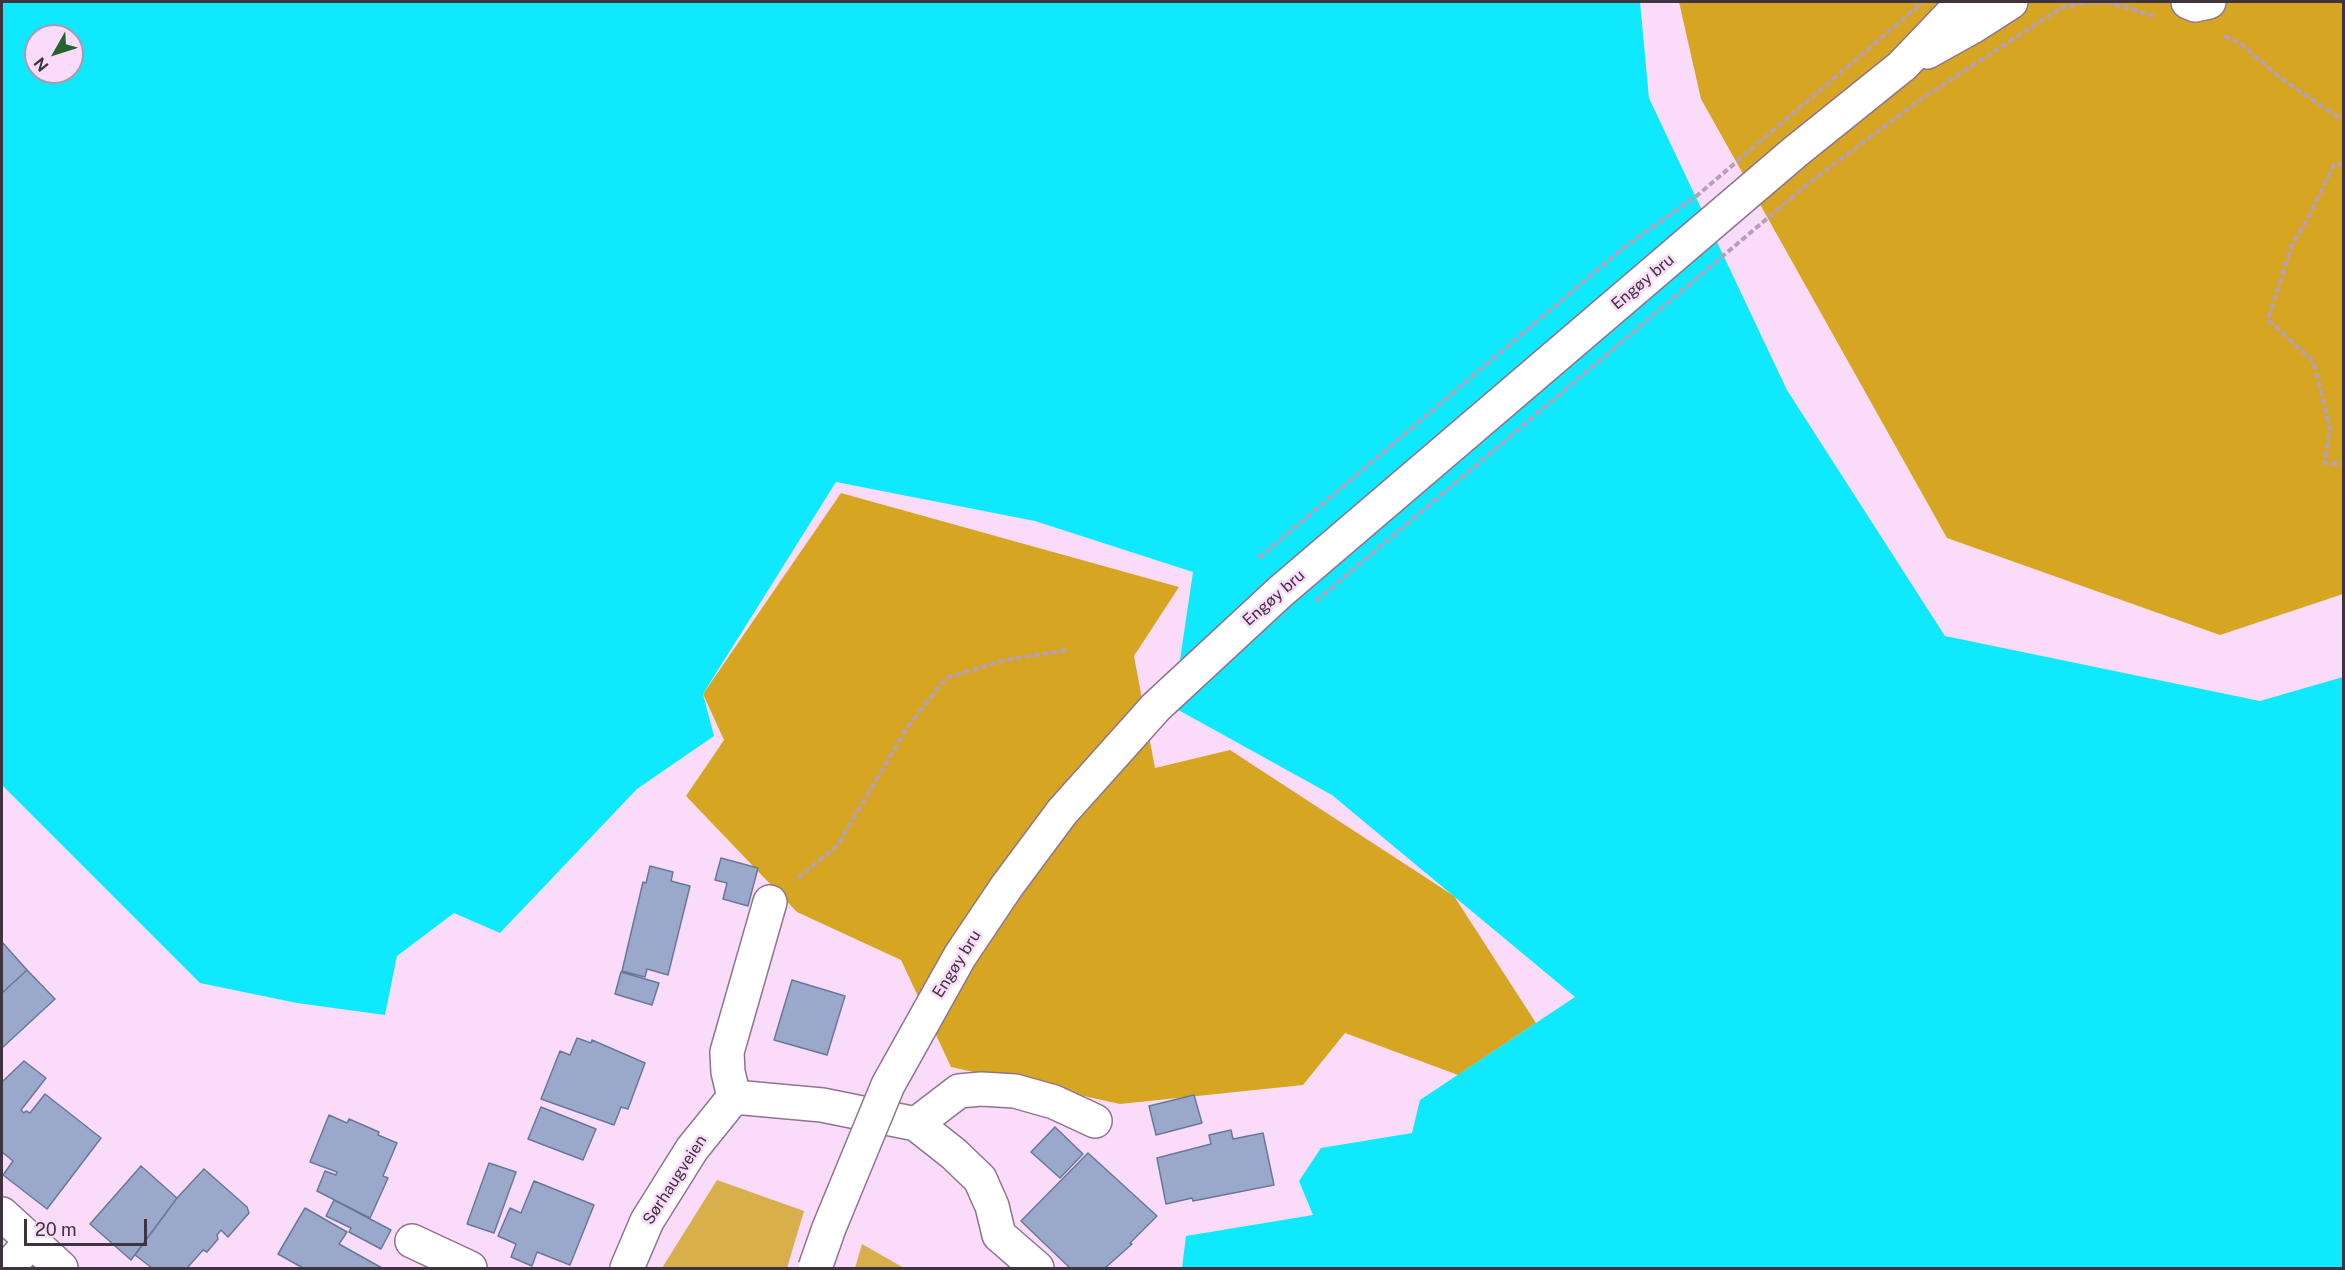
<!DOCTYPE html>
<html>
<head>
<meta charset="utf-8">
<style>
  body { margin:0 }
  #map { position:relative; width:2345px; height:1270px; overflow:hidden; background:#fadbfa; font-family:"Public Sans",sans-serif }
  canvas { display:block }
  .frame { position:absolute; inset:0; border:3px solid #3f333f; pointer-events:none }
  .north { position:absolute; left:24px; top:24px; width:60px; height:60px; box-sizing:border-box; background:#fadbfa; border:2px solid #af98af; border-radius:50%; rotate:231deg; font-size:16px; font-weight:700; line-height:24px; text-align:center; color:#3f333f }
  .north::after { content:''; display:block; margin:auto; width:21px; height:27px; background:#24652e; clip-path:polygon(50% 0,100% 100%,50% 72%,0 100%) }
  .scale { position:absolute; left:24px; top:1219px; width:123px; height:27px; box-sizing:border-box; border:3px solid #3f333f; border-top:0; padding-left:8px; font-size:18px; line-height:21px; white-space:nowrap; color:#3f333f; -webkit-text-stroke:4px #fadbfa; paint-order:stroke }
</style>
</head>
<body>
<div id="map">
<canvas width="2345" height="1270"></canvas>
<div class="frame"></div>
<div class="north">N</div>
<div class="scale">20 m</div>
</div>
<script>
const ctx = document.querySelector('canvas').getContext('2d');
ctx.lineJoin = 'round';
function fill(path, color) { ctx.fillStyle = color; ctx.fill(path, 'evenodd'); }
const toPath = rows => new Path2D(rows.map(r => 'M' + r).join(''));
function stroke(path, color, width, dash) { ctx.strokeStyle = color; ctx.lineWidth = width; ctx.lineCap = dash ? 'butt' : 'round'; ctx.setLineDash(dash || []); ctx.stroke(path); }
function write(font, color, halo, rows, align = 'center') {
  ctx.font = font + ' "Public Sans",sans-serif'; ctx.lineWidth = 5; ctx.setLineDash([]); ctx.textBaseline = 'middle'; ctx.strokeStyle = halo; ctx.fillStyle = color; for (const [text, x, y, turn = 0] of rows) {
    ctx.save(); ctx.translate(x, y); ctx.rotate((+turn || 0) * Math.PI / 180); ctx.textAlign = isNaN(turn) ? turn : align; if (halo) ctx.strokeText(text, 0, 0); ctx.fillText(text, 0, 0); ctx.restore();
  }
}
fill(toPath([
  [717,1180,804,1211,787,1268,662,1268],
  [862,1244,904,1268,855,1268]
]), '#d8af4b');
fill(toPath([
  [1679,2,2343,2,2343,594,2220,635,1947,538,1701,99],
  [841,493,1179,587,1134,656,1155,768,1230,750,1454,896,1536,1023,1458,1075,1345,1033,1303,1085,1120,1104,951,1067,901,960,797,912,686,796,724,740,703,694]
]), '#d6a623');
fill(toPath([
  [2,2,1640,2,1649,98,1787,390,1945,636,2260,701,2343,677,2343,1268,1182,1268,1186,1236,1313,1215,1299,1181,1321,1148,1412,1133,1420,1100,1575,997,1332,795,1173,707,1193,572,1035,521,836,482,703,694,714,736,637,789,500,933,454,913,397,956,385,1015,297,1003,200,983,2,785],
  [36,36,72,36,72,72,36,72]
]), '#0fe9fe');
const building = toPath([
  [721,858,758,868,748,906,723,899,727,883,715,880,721,858],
  [650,866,673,872,671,881,690,886,668,975,647,969,645,977,622,971,643,882,646,883,650,866],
  [2,942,27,970,2,993,2,942],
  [27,970,55,999,2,1048,2,993,27,970],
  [621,972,659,983,652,1005,615,994,621,972],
  [792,980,845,996,827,1055,774,1040,792,980],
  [577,1038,591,1043,592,1040,645,1063,628,1109,621,1107,614,1125,541,1099,560,1051,570,1055,577,1038],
  [24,1061,46,1078,21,1110,24,1113,26,1111,30,1113,45,1094,101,1138,47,1209,3,1175,13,1161,2,1152,2,1082,24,1061],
  [1194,1095,1202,1123,1156,1135,1149,1106,1194,1095],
  [541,1107,596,1129,583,1160,528,1139,541,1107],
  [329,1115,347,1123,349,1119,379,1132,378,1135,397,1143,383,1176,388,1178,370,1218,317,1191,325,1171,336,1175,337,1172,310,1162,329,1115],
  [1055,1127,1083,1154,1060,1178,1031,1152,1055,1127],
  [1231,1130,1233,1139,1263,1133,1274,1185,1193,1201,1192,1198,1166,1204,1157,1158,1211,1144,1209,1135,1231,1130],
  [1088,1153,1157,1216,1130,1243,1132,1244,1105,1268,1070,1268,1021,1221,1088,1153],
  [489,1163,516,1172,494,1233,467,1224,489,1163],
  [141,1166,177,1198,131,1260,90,1224,141,1166],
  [204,1169,247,1207,249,1213,228,1237,221,1230,217,1235,218,1239,207,1252,203,1250,187,1268,152,1268,135,1255,177,1198,204,1169],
  [534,1181,594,1205,570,1265,537,1252,532,1266,511,1257,516,1244,498,1236,510,1208,521,1213,534,1181],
  [334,1200,391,1230,381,1249,349,1232,351,1228,326,1216,334,1200],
  [305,1208,347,1232,339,1244,382,1268,303,1268,278,1254,305,1208]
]);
fill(building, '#9aa9cb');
stroke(building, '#6a7898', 1.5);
const minor = toPath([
  [2188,2,2195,5,2209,2],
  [734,1097,822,1105,916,1124,954,1154,980,1179,992,1206,999,1235,1037,1268],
  [916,1124,959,1091,981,1089,1015,1091,1054,1102,1095,1121],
  [2,1214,61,1268],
  [412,1241,470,1268],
  [7,1268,31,1242],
  [627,1268,647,1221,692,1149,734,1097,728,1072,727,1052,770,902]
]);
const secondary = toPath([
  [1927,52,1972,27,2011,2],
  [1280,592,1795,152,1902,66,1963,2]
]);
stroke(minor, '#8f748f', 36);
stroke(secondary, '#8f748f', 36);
stroke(toPath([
  [2061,8,2085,3,2107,2,2154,16],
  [2224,36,2240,43,2279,77,2344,121],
  [2344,164,2334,165,2307,220,2292,245,2268,320,2313,361,2330,427,2325,463,2344,464],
  [798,878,837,846,907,728,946,678,1005,660,1068,650]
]), '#b79fb7', 4, [6, 3]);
stroke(minor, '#fff', 33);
stroke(secondary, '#fff', 33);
const secondaryBridge = toPath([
  [815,1268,829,1228,888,1085,960,956,1007,886,1062,812,1156,707,1280,592]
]);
stroke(secondaryBridge, '#8f748f', 36, []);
stroke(toPath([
  [1259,558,1622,249,1699,194,1923,2],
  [1316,601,1809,183,1924,97,2061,8]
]), '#b79fb7', 4, [6, 3]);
stroke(secondaryBridge, '#fff', 33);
write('16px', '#3f333f', '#fadbfa', [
  ["Engøy bru",1643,282,-40],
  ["Engøy bru",1274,598,-41],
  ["Engøy bru",957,964,-58],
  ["Sørhaugveien",675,1180,-57]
]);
</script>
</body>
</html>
